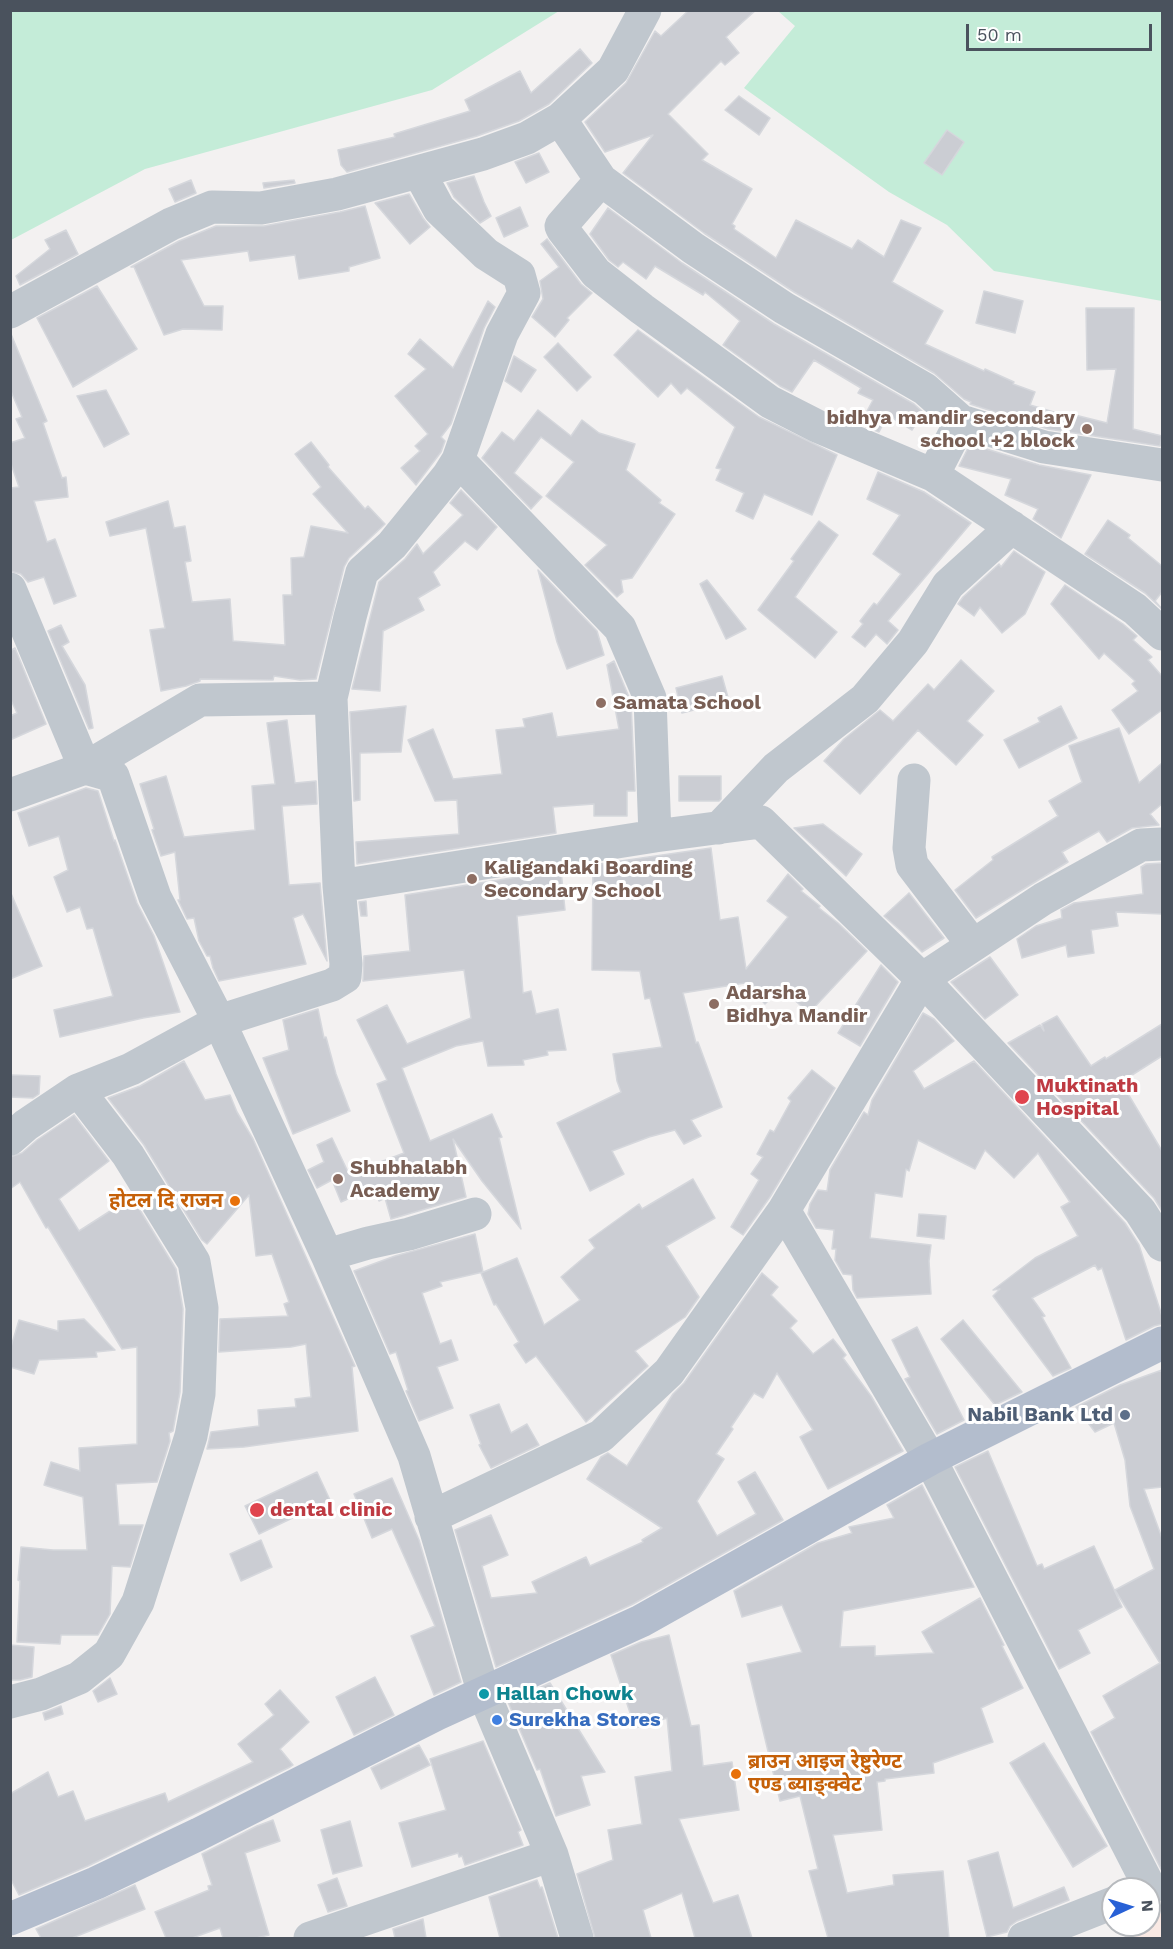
<!DOCTYPE html>
<html>
<head>
<meta charset="utf-8">
<style>
  body { margin:0 }
  #map { position:relative; width:1173px; height:1949px; overflow:hidden; background:#f3f1f1; font-family:"Work Sans",sans-serif }
  canvas { display:block }
  .frame { position:absolute; inset:0; border:12px solid #4a525d; pointer-events:none }
  .north { position:absolute; left:1101px; top:1877px; width:60px; height:60px; box-sizing:border-box; background:#fff; border:2px solid #b7babe; border-radius:50%; rotate:86deg; font-size:16px; font-weight:700; line-height:24px; text-align:center; color:#4a525d }
  .north::after { content:''; display:block; margin:auto; width:21px; height:27px; background:#2861d6; clip-path:polygon(50% 0,100% 100%,50% 72%,0 100%) }
  .scale { position:absolute; left:966px; top:24px; width:186px; height:27px; box-sizing:border-box; border:3px solid #4a525d; border-top:0; padding-left:8px; font-size:18px; line-height:21px; white-space:nowrap; color:#4a525d; -webkit-text-stroke:4px #fff; paint-order:stroke }
</style>
</head>
<body>
<div id="map">
<canvas width="1173" height="1949"></canvas>
<div class="frame"></div>
<div class="north">N</div>
<div class="scale">50 m</div>
</div>
<script>
const ctx = document.querySelector('canvas').getContext('2d');
ctx.lineJoin = 'round';
function fill(path, color) { ctx.fillStyle = color; ctx.fill(path, 'evenodd'); }
const toPath = rows => new Path2D(rows.map(r => 'M' + r).join(''));
function stroke(path, color, width, dash) { ctx.strokeStyle = color; ctx.lineWidth = width; ctx.lineCap = dash ? 'butt' : 'round'; ctx.setLineDash(dash || []); ctx.stroke(path); }
function write(font, color, halo, rows, align = 'center') {
  ctx.font = font + ' "Work Sans","Noto Sans Devanagari",sans-serif'; ctx.lineWidth = 6; ctx.setLineDash([]); ctx.textBaseline = 'middle'; ctx.strokeStyle = halo; ctx.fillStyle = color; for (const [text, x, y, turn = 0] of rows) {
    ctx.save(); ctx.translate(x, y); ctx.rotate((+turn || 0) * Math.PI / 180); ctx.textAlign = isNaN(turn) ? turn : align; if (halo) ctx.strokeText(text, 0, 0); ctx.fillText(text, 0, 0); ctx.restore();
  }
}
fill(toPath([
  [1162,1913,1162,1938,1128,1938,1124,1928,1133,1925,1149,1925,1149,1918]
]), '#f9e9e4');
fill(toPath([
  [11,10,559,10,559,11,432,90,145,169,11,240],
  [778,11,1162,11,1162,301,994,271,947,225,889,192,744,88,795,26]
]), '#c4ecd8');
const building = toPath([
  [689,10,756,10,726,37,739,53,725,65,721,61,668,114,708,154,702,160,752,189,732,224,735,226,734,229,776,258,796,220,852,249,858,240,884,257,901,220,921,228,892,282,943,311,925,344,984,371,985,369,1014,382,1013,384,1035,392,1030,405,1074,418,1075,415,1107,423,1116,369,1087,370,1086,308,1134,308,1133,429,1162,436,1160,446,1048,429,970,404,971,402,964,399,934,373,794,292,704,233,623,173,653,135,605,152,585,122,626,83,655,31,661,36,689,10],
  [580,49,592,63,549,104,519,121,477,136,347,172,341,165,338,150,395,137,394,134,470,111,465,100,520,71,531,93,580,49],
  [739,96,770,118,759,135,725,110,739,96],
  [947,130,964,142,942,175,924,163,947,130],
  [539,153,549,172,526,183,515,162,539,153],
  [474,176,484,202,491,216,480,223,454,197,447,183,474,176],
  [191,180,196,193,175,202,169,189,191,180],
  [294,180,295,183,264,188,263,183,294,180],
  [409,194,423,218,430,227,410,244,375,203,409,194],
  [365,206,380,258,349,267,349,271,299,279,295,255,250,261,248,251,181,260,204,306,223,306,222,330,183,329,164,335,134,267,131,267,179,241,216,226,264,226,340,212,365,206],
  [520,207,528,226,504,237,496,218,520,207],
  [608,208,682,263,774,324,914,404,923,412,912,430,888,415,879,432,860,424,873,400,858,393,861,388,814,360,792,392,780,386,723,345,740,321,705,292,703,295,655,266,646,279,623,262,618,267,609,260,590,234,608,208],
  [66,230,78,254,20,285,16,276,50,249,45,240,66,230],
  [547,239,581,284,592,293,567,318,569,320,555,337,532,317,543,299,540,281,559,267,541,244,547,239],
  [97,286,137,349,73,387,37,318,97,286],
  [984,291,1023,301,1015,333,976,323,984,291],
  [488,301,495,307,484,328,451,424,441,437,445,441,441,452,416,485,401,468,420,451,415,446,428,434,395,396,426,369,408,354,420,339,453,368,488,301],
  [638,330,759,417,837,455,812,515,764,494,753,519,736,511,744,493,716,480,721,469,716,468,735,427,687,388,681,394,671,383,658,397,614,355,638,330],
  [11,334,47,421,43,423,62,478,66,477,68,497,34,501,47,542,55,539,76,596,54,604,44,577,28,582,21,574,10,571,10,488,19,487,10,461,10,443,25,438,16,419,22,417,10,389,11,334],
  [558,343,591,377,577,391,544,357,558,343],
  [514,356,536,370,521,392,505,381,514,356],
  [106,390,129,434,104,447,77,396,106,390],
  [538,410,571,436,582,420,599,433,635,444,626,470,661,500,659,503,675,514,632,578,621,580,623,592,617,597,585,565,607,545,546,496,574,462,541,437,514,473,542,497,531,509,482,458,502,432,514,441,538,410],
  [311,442,329,465,328,467,365,509,368,506,385,524,349,558,344,567,316,679,300,680,274,676,273,680,200,679,200,681,186,686,161,691,150,630,165,628,146,528,110,536,106,522,168,501,174,528,185,526,191,561,185,562,192,602,230,599,233,641,285,645,283,595,292,595,291,558,304,557,311,526,348,533,313,494,321,487,295,454,311,442],
  [970,444,1039,465,1091,475,1061,538,1033,519,1038,509,1005,495,1011,479,959,466,970,444],
  [878,472,924,492,971,523,888,621,898,630,887,644,876,634,865,647,852,637,863,624,860,621,874,603,877,605,901,574,873,554,900,515,867,499,878,472],
  [461,490,497,527,477,550,465,541,433,572,440,585,418,598,424,610,383,631,380,691,352,689,379,582,405,559,417,544,423,554,463,515,450,503,461,490],
  [1108,520,1130,535,1128,538,1162,566,1162,592,1155,601,1162,609,1145,593,1085,554,1108,520],
  [819,521,838,535,795,597,837,632,815,658,758,610,794,561,791,559,819,521],
  [1014,551,1045,572,1025,614,1002,633,980,607,974,616,958,604,963,597,999,564,1001,567,1014,551],
  [538,570,597,631,604,655,567,669,557,642,538,570],
  [707,580,746,629,726,639,700,584,707,580],
  [1065,585,1123,624,1137,636,1133,640,1152,657,1148,660,1162,676,1162,710,1129,734,1112,710,1138,691,1132,684,1135,681,1104,653,1099,659,1051,604,1065,585],
  [61,625,69,642,62,646,85,685,93,728,89,729,48,631,61,625],
  [15,648,46,724,10,740,10,716,17,713,10,698,10,651,15,648],
  [961,660,994,691,967,721,983,735,956,765,918,730,860,794,824,761,844,739,880,710,893,721,928,684,934,690,961,660],
  [614,661,631,702,635,791,627,791,627,816,594,816,594,804,553,807,556,833,357,864,356,842,459,834,457,800,435,801,408,740,433,729,453,779,502,774,496,730,525,727,523,719,552,713,557,737,619,729,607,665,614,661],
  [722,676,729,701,682,713,676,688,722,676],
  [406,706,401,752,360,753,360,800,354,801,350,712,406,706],
  [1061,706,1077,738,1019,768,1004,740,1040,722,1038,718,1061,706],
  [287,720,295,783,316,781,317,804,282,806,289,885,320,883,327,961,303,914,293,918,306,964,219,981,213,968,210,956,207,956,199,941,194,918,187,919,178,900,180,900,175,852,161,856,152,830,154,829,140,784,166,776,184,837,255,830,252,786,275,784,267,723,287,720],
  [1119,728,1139,783,1162,763,1162,804,1150,814,1159,825,1132,828,1107,842,1099,831,1062,852,1068,862,976,918,955,890,993,860,992,857,1058,816,1049,801,1082,782,1069,746,1119,728],
  [679,776,721,776,721,799,719,801,679,801,679,776],
  [86,788,98,791,114,841,115,840,137,903,154,936,180,1012,143,1018,60,1037,54,1010,113,996,93,928,87,929,80,907,67,912,54,877,68,870,59,836,29,846,18,813,86,788],
  [823,824,862,854,846,876,794,828,823,824],
  [711,848,720,920,738,917,746,969,788,917,767,901,788,874,803,889,801,891,820,906,819,908,838,923,867,951,809,1013,781,988,765,1004,745,983,683,993,696,1043,698,1042,722,1107,691,1120,701,1136,684,1144,675,1130,649,1137,612,1151,624,1174,590,1191,557,1123,621,1092,617,1081,613,1054,662,1047,650,998,645,999,640,971,592,970,593,865,711,848],
  [1162,863,1162,914,1116,912,1118,926,1091,930,1094,953,1068,957,1066,945,1022,958,1017,939,1036,926,1062,918,1061,910,1074,903,1143,894,1141,867,1146,864,1162,863],
  [561,870,565,910,517,916,523,993,531,991,536,1014,558,1009,566,1050,547,1051,548,1055,523,1060,524,1065,488,1066,483,1041,456,1046,402,1068,430,1141,492,1114,502,1137,499,1138,521,1229,482,1181,453,1139,466,1197,391,1219,385,1198,379,1201,374,1187,341,1202,332,1180,317,1188,308,1170,324,1162,317,1145,332,1138,349,1174,404,1153,377,1084,387,1080,357,1020,387,1005,407,1044,471,1018,464,970,363,981,364,956,410,951,405,895,561,870],
  [10,891,42,966,10,979,10,891],
  [909,893,944,938,922,952,902,932,884,916,909,893],
  [366,901,367,916,361,916,359,902,366,901],
  [990,957,1018,995,985,1019,951,982,990,957],
  [881,965,898,982,860,1046,838,1033,881,965],
  [318,1009,324,1038,326,1037,336,1074,350,1111,293,1134,263,1058,289,1050,283,1020,318,1009],
  [923,1013,934,1019,954,1041,913,1071,924,1089,974,1061,1125,1223,1139,1245,1162,1316,1162,1324,1154,1326,1126,1340,1102,1268,1098,1270,1095,1265,1032,1298,1045,1316,1042,1317,1071,1368,1053,1376,993,1296,1000,1289,993,1290,1035,1258,1078,1236,1061,1207,1070,1202,1038,1153,1014,1178,985,1150,975,1169,918,1140,909,1171,906,1169,902,1197,875,1193,870,1238,931,1245,929,1261,931,1294,857,1298,853,1290,852,1275,843,1274,835,1260,836,1249,832,1249,834,1230,816,1228,808,1214,810,1204,818,1190,827,1191,830,1170,864,1112,868,1115,872,1100,923,1013],
  [1057,1016,1091,1066,1105,1057,1106,1059,1162,1024,1162,1056,1121,1082,1162,1151,1162,1211,1154,1198,1008,1043,1040,1025,1044,1031,1042,1024,1057,1016],
  [184,1061,205,1100,230,1095,237,1112,253,1139,355,1366,352,1367,358,1431,244,1447,207,1449,211,1432,259,1426,258,1410,296,1407,295,1399,311,1397,306,1344,291,1347,219,1352,220,1319,288,1316,284,1304,289,1302,272,1254,256,1256,249,1195,207,1244,202,1240,144,1145,108,1098,140,1086,184,1061],
  [812,1070,835,1088,770,1197,743,1235,731,1227,759,1180,751,1174,763,1157,757,1154,770,1130,774,1132,791,1101,788,1098,812,1070],
  [10,1075,40,1076,39,1094,33,1098,10,1097,10,1075],
  [74,1115,109,1161,59,1199,79,1231,132,1197,176,1269,183,1309,180,1392,173,1431,169,1433,170,1441,157,1482,116,1484,119,1525,143,1525,130,1567,112,1566,110,1614,98,1635,61,1635,60,1644,17,1642,20,1581,18,1580,21,1547,53,1550,87,1550,83,1497,44,1485,51,1462,80,1471,79,1448,137,1444,137,1347,122,1349,48,1227,46,1228,20,1182,10,1189,10,1157,22,1153,37,1140,74,1115],
  [693,1179,715,1218,666,1246,699,1297,685,1317,635,1351,648,1366,586,1422,536,1356,526,1363,514,1345,519,1342,496,1304,494,1305,481,1273,517,1258,544,1325,580,1300,561,1277,595,1248,589,1240,639,1204,642,1209,693,1179],
  [919,1214,946,1216,944,1239,917,1236,919,1214],
  [475,1234,483,1272,440,1282,442,1286,422,1293,440,1344,451,1340,458,1360,437,1367,453,1408,419,1421,406,1391,408,1390,396,1352,390,1354,354,1271,395,1256,475,1234],
  [762,1273,778,1287,771,1295,797,1321,790,1328,813,1354,833,1339,846,1355,843,1358,871,1396,903,1451,828,1489,800,1437,813,1430,777,1373,763,1398,754,1393,731,1427,733,1429,716,1454,724,1459,697,1501,717,1536,756,1514,738,1482,755,1472,783,1520,633,1604,496,1667,455,1530,491,1515,508,1555,482,1566,491,1598,537,1593,532,1582,586,1557,590,1566,643,1542,642,1540,662,1528,587,1479,601,1457,608,1453,627,1466,673,1394,684,1383,762,1273],
  [84,1319,115,1350,96,1352,97,1357,39,1360,34,1374,10,1367,10,1350,19,1320,58,1331,58,1321,84,1319],
  [963,1320,1022,1392,995,1405,941,1339,963,1320],
  [917,1327,964,1420,937,1434,905,1379,910,1377,892,1340,917,1327],
  [1162,1370,1162,1487,1144,1489,1162,1538,1162,1871,1091,1732,1115,1718,1103,1696,1160,1663,1115,1590,1154,1569,1130,1506,1125,1460,1114,1423,1095,1432,1076,1407,1120,1385,1162,1370],
  [499,1404,511,1433,527,1424,539,1445,491,1468,479,1445,481,1444,470,1415,499,1404],
  [988,1451,1037,1566,1042,1564,1044,1569,1094,1546,1122,1607,1078,1630,1090,1653,1059,1669,955,1467,988,1451],
  [317,1472,330,1500,259,1534,245,1506,317,1472],
  [392,1478,419,1540,461,1682,434,1695,411,1636,435,1626,392,1529,372,1538,354,1494,392,1478],
  [922,1485,974,1587,843,1611,840,1647,875,1646,875,1656,934,1653,922,1632,980,1598,1004,1645,1002,1646,1023,1688,981,1708,993,1742,933,1763,934,1773,885,1779,885,1781,877,1782,882,1830,833,1835,847,1893,894,1885,893,1875,943,1871,949,1938,828,1938,809,1871,818,1869,800,1796,780,1801,747,1664,802,1652,782,1605,742,1617,734,1591,818,1543,852,1533,849,1527,894,1518,887,1505,922,1485],
  [261,1540,272,1567,241,1581,230,1554,261,1540],
  [669,1635,691,1726,699,1725,703,1766,732,1762,739,1810,679,1819,713,1903,738,1895,752,1938,695,1938,682,1893,643,1910,651,1938,595,1938,577,1874,613,1860,608,1830,642,1824,635,1777,672,1771,667,1718,635,1728,611,1655,641,1642,669,1635],
  [10,1645,34,1647,32,1677,20,1680,10,1680,10,1645],
  [375,1677,394,1715,354,1735,336,1697,375,1677],
  [110,1678,117,1694,98,1702,93,1691,110,1678],
  [550,1683,605,1772,581,1776,590,1805,556,1816,540,1769,537,1770,508,1702,550,1683],
  [280,1690,309,1722,280,1749,293,1765,290,1767,88,1866,19,1895,10,1878,10,1794,48,1772,58,1797,73,1791,85,1821,165,1793,168,1802,253,1762,238,1744,274,1715,265,1704,280,1690],
  [61,1706,63,1714,45,1720,43,1713,61,1706],
  [483,1741,521,1830,518,1832,523,1845,465,1865,462,1856,459,1857,458,1853,412,1867,399,1823,446,1810,430,1759,483,1741],
  [1044,1743,1107,1846,1073,1867,1010,1763,1044,1743],
  [419,1745,430,1765,381,1789,371,1768,419,1745],
  [273,1820,280,1841,245,1853,269,1935,256,1938,223,1938,220,1928,192,1938,166,1938,155,1912,209,1890,208,1886,212,1885,202,1854,257,1826,273,1820],
  [350,1821,362,1866,333,1874,321,1830,350,1821],
  [998,1852,1013,1908,1064,1887,1069,1900,1017,1921,1010,1926,1007,1932,987,1937,968,1861,998,1852],
  [337,1878,347,1906,328,1912,318,1885,337,1878],
  [537,1880,540,1888,542,1887,558,1938,500,1938,489,1897,537,1880],
  [135,1885,145,1909,72,1938,41,1938,36,1929,135,1885],
  [423,1919,426,1938,395,1938,393,1929,423,1919]
]);
fill(building, '#cbcdd3');
stroke(building, '#d5d7dc', 1.5);
stroke(toPath([
  [560,119,601,180,693,248,784,308,925,389,961,421,1044,447,1162,465],
  [601,180,561,226,563,230,596,273,642,309,770,402,817,426,933,475,1135,609,1162,634],
  [10,312,171,224,212,207,261,208,337,194,483,154,527,138,560,119,613,70,645,10],
  [458,460,620,628,650,698,655,836],
  [933,475,961,421],
  [10,589,85,768,113,776,155,897,219,1021,327,1255,414,1456,484,1694,552,1855,577,1938],
  [914,780,909,848,912,865,973,945],
  [10,795,85,768,200,700,331,698],
  [719,828,776,768,865,699,913,642,948,585,1012,527],
  [339,886,655,836,761,822,922,979,1140,1211,1162,1245],
  [10,1139,26,1125,78,1090,131,1069,219,1021,332,985,345,977,346,964,339,886,331,698,350,617,362,572,392,545,448,476,458,460,502,334,524,293,519,275,486,254,439,209,419,172],
  [784,1210,930,1459,1150,1888],
  [327,1255,368,1243,409,1234,475,1214],
  [431,1517,601,1436,669,1372,784,1210,922,979,1043,899,1141,845,1162,844],
  [10,1702,41,1694,79,1678,109,1654,138,1602,191,1436,199,1394,202,1308,194,1262,128,1155,78,1090],
  [310,1938,552,1855],
  [1024,1938,1113,1903]
]), '#c0c7ce', 33);
stroke(toPath([
  [10,1919,96,1883,199,1834,437,1714,641,1621,930,1459,1162,1343]
]), '#b3bdcd', 33);
for (const [x, y, r, color] of [
  [1087,429,6,"#8d6e63"],
  [601,703,6,"#8d6e63"],
  [472,879,6,"#8d6e63"],
  [714,1004,6,"#8d6e63"],
  [1022,1097,8,"#e0444e"],
  [338,1179,6,"#8d6e63"],
  [235,1201,6,"#e8710a"],
  [1125,1415,6,"#5c6f8a"],
  [257,1510,8,"#e0444e"],
  [484,1694,6,"#0f9aa8"],
  [497,1720,6,"#3f7fe0"],
  [736,1774,6,"#e8710a"]
]) { const dot = new Path2D(); dot.arc(x, y, r, 0, 2 * Math.PI); ctx.fillStyle = color; ctx.fill(dot); stroke(dot, '#fff', 2); }
write('bold 20px', '#785e54', '#fff', [
  ["bidhya mandir secondary",1075,418,"right"],
  ["school +2 block",1075,441,"right"],
  ["Samata School",613,703],
  ["Kaligandaki Boarding",484,868],
  ["Secondary School",484,891],
  ["Adarsha",726,993],
  ["Bidhya Mandir",726,1016],
  ["Shubhalabh",350,1168],
  ["Academy",350,1191]
], 'left');
write('bold 20px', '#be3a42', '#fff', [
  ["Muktinath",1036,1086],
  ["Hospital",1036,1109],
  ["dental clinic",270,1510]
], 'left');
write('bold 20px', '#c56008', '#fff', [
  ["होटल दि राजन",223,1201],
  ["ब्राउन आइज रेष्टुरेण्ट",748,1762,"left"],
  ["एण्ड ब्याङ्क्वेट",748,1785,"left"]
], 'right');
write('bold 20px', '#4e5e75', '#fff', [
  ["Nabil Bank Ltd",1113,1415]
], 'right');
write('bold 20px', '#0d838f', '#fff', [
  ["Hallan Chowk",496,1694]
], 'left');
write('bold 20px', '#366cbe', '#fff', [
  ["Surekha Stores",509,1720]
], 'left');
</script>
</body>
</html>
